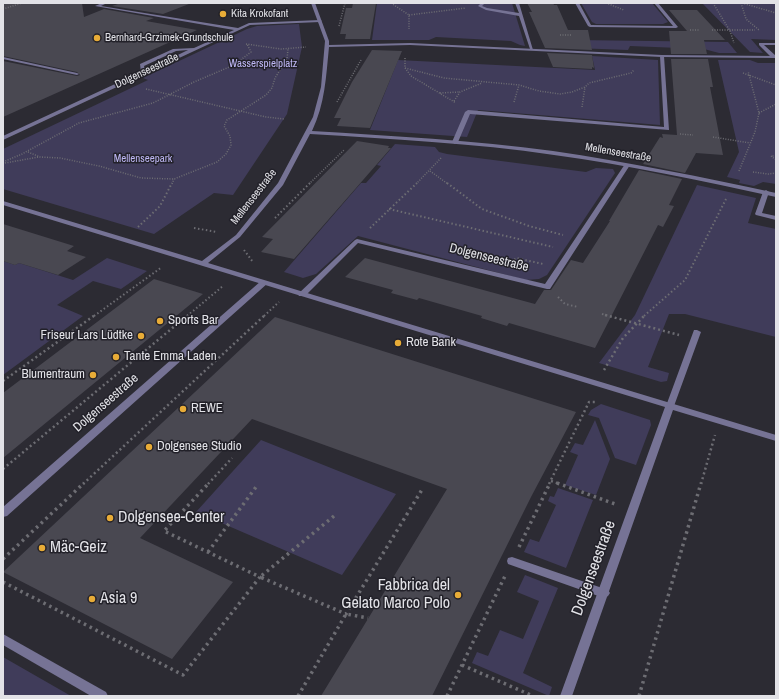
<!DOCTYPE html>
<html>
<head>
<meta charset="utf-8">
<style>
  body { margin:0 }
  #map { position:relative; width:779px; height:699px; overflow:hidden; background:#2c2b33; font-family:"Archivo Narrow",sans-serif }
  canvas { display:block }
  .frame { position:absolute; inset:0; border:4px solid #e2e2e7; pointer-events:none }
</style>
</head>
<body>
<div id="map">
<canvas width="779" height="699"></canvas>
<div class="frame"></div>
</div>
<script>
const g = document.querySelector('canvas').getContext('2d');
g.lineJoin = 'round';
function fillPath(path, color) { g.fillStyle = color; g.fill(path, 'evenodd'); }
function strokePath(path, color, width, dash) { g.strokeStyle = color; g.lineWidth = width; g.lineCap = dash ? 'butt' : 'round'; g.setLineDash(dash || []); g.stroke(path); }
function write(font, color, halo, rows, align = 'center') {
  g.font = font + ' "Archivo Narrow",sans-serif'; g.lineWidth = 3; g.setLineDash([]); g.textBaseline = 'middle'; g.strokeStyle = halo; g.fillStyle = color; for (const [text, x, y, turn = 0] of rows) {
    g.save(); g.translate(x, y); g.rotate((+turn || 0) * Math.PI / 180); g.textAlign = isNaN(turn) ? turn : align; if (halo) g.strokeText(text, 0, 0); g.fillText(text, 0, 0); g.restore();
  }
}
fillPath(new Path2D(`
  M377 3H512L525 46 520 45 511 41 436 37 429 40H372Z
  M581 3H652L668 22 663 24H596L592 22Z
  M702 3H776V40L751 39 763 53 750 52Z
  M299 24 302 47 287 114 233 195 214 193 154 234 3 189V149L148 80 143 78 247 29 257 26Z
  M574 40 728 42 737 53H719L704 49 630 46 628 50 574 48Z
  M592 56 658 60 660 125 478 110 467 137 370 130 398 60 595 70Z
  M718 60H750L758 63H776V184L763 182 754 186 739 183 740 180 727 177 739 152Z
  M395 144 435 147 439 152 447 154 586 172 596 168 613 169 615 173 547 275 539 279 526 280 358 236 316 274 303 278 284 272 361 183H366L381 166 377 165Z
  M697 185 756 198 748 223 776 229V337L685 314H669L648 367 669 373 667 381 661 382 599 363 635 315Z
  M107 258 147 271 121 289 93 281 57 305 83 316 3 375V261L15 265 19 263 73 280Z
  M601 404 650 420 651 425 636 465 615 458 599 418 588 415 591 410Z
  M595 420 610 459 596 495 565 485 578 455 570 452 575 443 583 445Z
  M261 440 396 494 342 575 196 512Z
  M558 488 593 500 566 568 524 552 530 539 539 542 556 505 548 501 550 496 554 497Z
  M525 575 558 588 523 673 552 687 549 696 472 663 477 652 488 656 500 630 523 639 539 601 517 592Z
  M3 657 71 696H3Z`), '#403c5a');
fillPath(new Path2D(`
  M3 3H82L84 17 104 9 154 18 146 21 197 30 3 117V61L77 76 80 75 77 72 3 56Z
  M121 3H188L189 4 163 14 112 6Z
  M353 3H376L370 39H345L346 34H340L346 8H352Z
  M527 3H553L554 5H557L568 30H588L592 50 545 48 529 12H532Z
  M669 10H697L725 40H704L707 54H671L669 31H687Z
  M372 50 402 51 370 128 337 126 341 118H334L352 82Z
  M547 53 592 55 594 68 592 67V69L553 67Z
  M671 59H708L713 87H710L723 155 696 153 685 173 643 164 660 137 663 138 662 134 677 135Z
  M357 141 389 146 388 148H391L294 259 261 252 273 239 262 237Z
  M639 170 682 179 669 205 674 206 663 227 658 225 595 348 509 323 507 326 481 318 482 316 419 298 417 300 391 293 393 290 345 277 365 258 535 304 544 290H551L571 260 583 263 610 221H609Z
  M3 224 74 246 67 251 86 257 58 275 19 263 15 265 3 261Z
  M154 279 203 294 3 458V393Z
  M275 317 576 412 531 497 432 696H321L447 489 252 419 140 538 233 582 172 659 3 572Z`), '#494851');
strokePath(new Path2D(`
  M391 3 409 15V29
  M606 3 624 10
  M713 3 730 31 734 43
  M741 3 746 19 759 30
  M742 3 776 13
  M3 9 22 3
  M409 15 466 8
  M339 26 345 3
  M690 30H699
  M712 30H755
  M560 35H572
  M246 44 281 49 306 47
  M405 58V68L411 76 456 103
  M405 68 444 78 519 85 539 91 560 94 572 92 585 87 589 83 631 73 634 70
  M743 73 776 85
  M146 89 266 117 284 119
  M440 93 459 92
  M454 101 460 92 482 83
  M337 102 361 60
  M514 102 519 85
  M582 107 585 87
  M759 113 776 104
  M680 134 693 135
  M713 137 750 143
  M28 152 40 157 60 158 99 166 141 178 174 179 217 162 226 154 231 145 230 136 224 126 227 120 266 95 272 88 275 78 287 59 288 49
  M776 156H771L776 160
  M3 162 22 154 79 123 153 103 194 82 234 65 251 52 247 44
  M5 163 39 157
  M430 171 448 184
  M739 171 755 132 759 113 748 71
  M753 172 768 174 776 173
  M172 184 174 179
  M309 184 344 150
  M416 184 442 157`), '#6d6d73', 1.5, [1, 1.5]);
strokePath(new Path2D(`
  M447 183 482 209 529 226 563 235
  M389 209 553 247
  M275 218 310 183
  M138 227 160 206 172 183
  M194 228 217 232
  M370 228 417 183
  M244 250 253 262
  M512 263 516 258 543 264
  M558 297 565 304 578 307
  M602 314 609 316
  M94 316 162 267
  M187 316 223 286
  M264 316 279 302
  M644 316 685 280 726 199`), '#6d6d73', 2, [1.5, 2.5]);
strokePath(new Path2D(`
  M605 315 679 335
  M604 370 623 338 645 315
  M3 381 95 315
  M3 469 188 315
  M551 481 560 484
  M83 484 265 315
  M208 484 232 458
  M549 484 589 402H597
  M701 484 715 435`), '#6d6d73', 2.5, [2, 3]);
strokePath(new Path2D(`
  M557 483 615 504
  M334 516 260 577 346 614 423 488
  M519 547 550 483
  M208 552 256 487
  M3 559 84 483
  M3 582 183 675 260 577 164 531 209 483
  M462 665 533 696
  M298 696 346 614 368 618
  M447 696 505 576
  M639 696 701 483`), '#6d6d73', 3.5, [2.5, 4]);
fillPath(new Path2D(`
  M102 3H107L101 6 238 28 249 23 320 20 322 21 320 22 250 25 3 140V136L141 72 140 64 173 49 194 48 234 30 95 6ZM188 50 145 71 144 66 176 51Z
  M481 3H485L482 6 487 8 519 13 515 3H519L533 50 530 49 519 16 486 10 478 6Z
  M575 3H579L591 25 673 26 654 3H658L678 27 676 28 590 27 588 26Z
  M759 43H776V45H764L776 56V58H772L759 45Z
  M662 55 664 56 669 130 470 114 458 142 455 144 452 142 465 112 468 110 664 127 660 56Z
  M3 57 77 73 79 74 77 75 3 59Z
  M625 164 630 165 550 289H547L358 243 305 296H299L298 294 355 240 357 239 545 284Z
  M766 190 769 192 762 213 776 216V220L756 215 755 214 763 192Z
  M261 281H267L268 283 7 516 3 517V507Z
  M694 330H697L701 332 674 406 673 408H667L666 406Z
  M512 557 608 590 610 593 608 596 604 598 508 564 507 561 508 558Z`), '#767395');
fillPath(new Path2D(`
  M3 634 106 692 108 696H91L3 645Z`), '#767395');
fillPath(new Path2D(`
  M311 3H315L329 41V45L410 43 662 55 776 56V58L662 57 410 45 329 47C326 77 325 104 312 131 392 136 473 140 553 151 628 162 702 177 776 193V197C702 181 628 165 554 155 473 143 391 139 310 134L283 185 240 237 208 263 776 435V441L673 410 572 696H560L665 407 3 205V201L202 261 236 235 278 183 313 117 321 87 325 41Z`), '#767395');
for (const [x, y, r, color] of [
  [223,14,4,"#e8ac37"],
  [97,38,4,"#e8ac37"],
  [160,321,4,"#e8ac37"],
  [141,336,4,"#e8ac37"],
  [398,343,4,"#e8ac37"],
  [116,357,4,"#e8ac37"],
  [93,375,4,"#e8ac37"],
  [183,409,4,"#e8ac37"],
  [149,447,4,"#e8ac37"],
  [110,518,4,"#e8ac37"],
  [42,548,4,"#e8ac37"],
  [458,595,4,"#e8ac37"],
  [92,599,4,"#e8ac37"]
]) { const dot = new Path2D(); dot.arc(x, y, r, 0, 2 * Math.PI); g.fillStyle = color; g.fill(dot); strokePath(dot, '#222129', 1.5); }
write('11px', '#e2e2e7', '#222129', [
  ["Kita Krokofant",231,14],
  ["Bernhard-Grzimek-Grundschule",105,38]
], 'left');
write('11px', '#beb7f4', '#222129', [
  ["Wasserspielplatz",263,64],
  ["Mellenseepark",143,159]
]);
write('11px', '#e2e2e7', '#222129', [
  ["Dolgenseestraße",147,71,-25],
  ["Mellenseestraße",618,153,10],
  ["Mellenseestraße",254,197,-52]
]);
write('13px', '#e2e2e7', '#222129', [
  ["Dolgenseestraße",489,258,14],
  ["Dolgenseestraße",106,403,-41]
]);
write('13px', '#e2e2e7', '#222129', [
  ["Sports Bar",168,321],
  ["Friseur Lars Lüdtke",133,336,"right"],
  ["Rote Bank",406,343],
  ["Tante Emma Laden",124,357],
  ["Blumentraum",85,375,"right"],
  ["REWE",191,409],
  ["Dolgensee Studio",157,447]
], 'left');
write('16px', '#e2e2e7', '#222129', [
  ["Dolgensee-Center",118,518],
  ["Mäc-Geiz",50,548],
  ["Fabbrica del",450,586,"right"],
  ["Gelato Marco Polo",450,604,"right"],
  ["Asia 9",100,599]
], 'left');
write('16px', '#e2e2e7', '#222129', [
  ["Dolgenseestraße",594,568,-70]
]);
</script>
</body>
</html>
